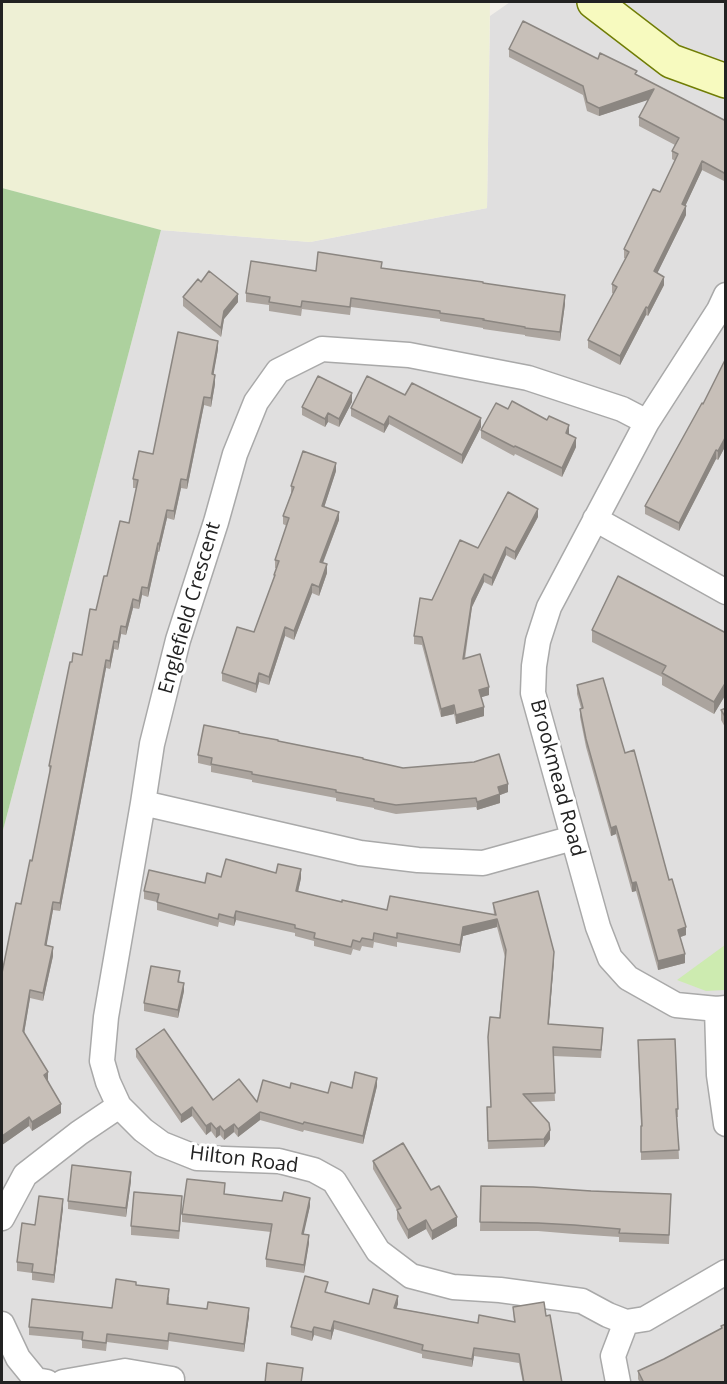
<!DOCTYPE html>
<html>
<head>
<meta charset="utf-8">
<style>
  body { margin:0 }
  #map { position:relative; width:727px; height:1384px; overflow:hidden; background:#f2efe9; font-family:"Open Sans",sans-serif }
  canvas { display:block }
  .frame { position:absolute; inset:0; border:3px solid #222; pointer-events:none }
</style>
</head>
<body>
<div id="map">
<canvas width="727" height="1384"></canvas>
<div class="frame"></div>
</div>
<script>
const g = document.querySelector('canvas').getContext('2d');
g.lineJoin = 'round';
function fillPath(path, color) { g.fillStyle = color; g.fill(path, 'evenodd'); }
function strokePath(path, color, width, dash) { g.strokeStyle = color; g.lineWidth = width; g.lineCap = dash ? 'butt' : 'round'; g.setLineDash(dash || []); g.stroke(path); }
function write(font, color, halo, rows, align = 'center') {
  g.font = font + ' "Open Sans",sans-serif'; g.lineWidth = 6; g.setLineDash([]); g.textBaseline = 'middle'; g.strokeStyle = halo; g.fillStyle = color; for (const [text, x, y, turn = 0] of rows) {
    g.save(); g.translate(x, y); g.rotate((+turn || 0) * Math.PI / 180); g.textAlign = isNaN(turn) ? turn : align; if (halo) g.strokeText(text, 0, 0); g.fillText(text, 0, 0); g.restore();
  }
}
fillPath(new Path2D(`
  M510 2H725V1382H2V834L161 230 310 242 487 208 490 16Z`), '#e0dfdf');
fillPath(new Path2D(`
  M2 2H490L487 208 310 242 161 230 2 188Z`), '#eef0d5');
fillPath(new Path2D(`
  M725 945V990L706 991 677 980Z`), '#cdebb0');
fillPath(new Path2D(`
  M2 188 161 230 2 834Z`), '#add19e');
const street = new Path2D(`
  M726 295 719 310 647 422 549 607 538 641 534 666 533 693 598 927 610 958 628 978 676 1005 717 1009 726 1008
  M647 422 622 409 528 378 409 355 322 349 278 371 256 402 235 454 216 522 178 640 152 744 143 803 106 1017 102 1061 108 1082 119 1106 143 1130 162 1144 197 1158 279 1161 314 1170 334 1181 378 1251 411 1276 453 1287 500 1290 582 1301 608 1315 626 1322 645 1319 726 1272
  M595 519 726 592
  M143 803 360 853 418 860 483 863 573 838
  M717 1009 719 1075 726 1124
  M2 1218 25 1175 79 1133 119 1106
  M2 1324 18 1358 36 1380 47 1382
  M63 1382 125 1371 172 1379V1382
  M618 1382 613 1356 626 1322`);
const secondary = new Path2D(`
  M594 2 671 61 726 81`);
strokePath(street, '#a9a9a9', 27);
strokePath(secondary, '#707d05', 36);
strokePath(street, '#fff', 24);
strokePath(secondary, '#f7fabf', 33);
fillPath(new Path2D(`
  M509 49 598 59 637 75 726 121V182L702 170 685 206 686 215 657 273 664 285 648 316 646 315 620 365 588 348V340L614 294 612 293V284L626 259 624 258V249L660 192 675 161 672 159V151L675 145 639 126V117L649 99 599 116 587 111 583 95 509 57Z
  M382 268 483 283 565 304 560 341 525 336V335L483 329V328L440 321V319L351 307 350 315 302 309 301 316 269 311V305L246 302V293L316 271Z
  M201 282 238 302 224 319 221 337 183 306V297Z
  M218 349 213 375 215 384 211 407 204 405 187 489 181 488 174 520 167 518 159 552H158L148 597 142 595 139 609 133 608 126 635 121 634 118 650 114 649 110 669 106 668 60 911 53 910 46 946 53 956 43 1001 30 998 24 1033 48 1080 61 1113 32 1131 29 1126 2 1145 21 904 32 861 50 774 49 766 72 662 82 655 107 576 129 523 137 488H133V479L153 454Z
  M726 358V445L718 460 716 459 679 531 645 514V506L703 404Z
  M405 395 481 427 462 464 389 424 384 433 351 416V408Z
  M352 402 339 427 328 422 325 427 302 415V407Z
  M508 409 569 434V435L576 447 562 477 515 454 514 456 481 438V430Z
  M336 471 324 507 339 520 323 563 327 573 319 596 312 593 294 640 285 636 269 685 259 682 256 693 222 681V673L254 632 274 579V575L276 568H275V560L287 526 283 524V516L291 494V486Z
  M538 517 515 560 506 555 492 586 484 582 472 607 465 659 489 695 481 697 484 716 456 724 454 714 441 717 422 645 414 644V636L432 600 478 548Z
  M592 630 726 633V694L714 714 662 685V677L592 642Z
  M577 685 625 753 669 880 686 935 680 937 685 963 658 970 636 891 632 892 616 834 611 836 586 747 580 717V709L581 708 577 694Z
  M726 708V729L721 720V710Z
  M239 733 363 759 508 792 500 795V803L477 810 476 807 396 814 374 809V808L336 801V798L252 782V780L211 772V766L198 763V755Z
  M276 873 301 878 298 892 342 902 387 910 494 915 493 903 554 960 549 1024 603 1036 601 1058 553 1056 555 1101 530 1102 550 1139 544 1147 488 1149 487 1107H491L505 957 497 927 463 936 460 953 397 942V947L374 942 373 948 362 946 360 951 353 949 351 955 314 946V941L295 936V933L236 920 234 926 219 922 218 927 157 910V902L144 899V891L205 883 221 877Z
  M180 980 179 982 184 991 178 1018 144 1011V1003Z
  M136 1049 213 1100 257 1102 290 1088 328 1093 352 1088 377 1086 363 1144 304 1130 303 1132 260 1120 238 1137 234 1132 224 1140 220 1135 216 1138 211 1131 206 1135 192 1116 181 1123 136 1057Z
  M638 1049 678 1109V1117H677L679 1159 641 1160V1126Z
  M373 1161 431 1190 457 1226 432 1240 426 1229 408 1239 397 1219V1210L373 1169Z
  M131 1181 126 1217 68 1209V1201Z
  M481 1186 671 1194 669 1244 619 1242V1237L574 1234 538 1231H480Z
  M224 1194 310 1206 303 1234 309 1243 304 1273 266 1267V1259L271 1232 182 1222V1214Z
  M182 1204 179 1239 131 1235V1226Z
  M63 1208 54 1283 32 1280V1273L17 1271V1262L35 1225Z
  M136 1285 169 1297V1304L249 1316 244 1352 169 1341 168 1350 107 1342 106 1351 82 1348V1340L29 1335V1327L112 1308Z
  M328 1291 327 1293 369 1304H398L396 1308 478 1323 514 1322 513 1307 546 1316 562 1383H523L519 1363 474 1356 472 1367 422 1358V1354L334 1329 331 1340 314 1335 312 1341 291 1335V1327Z
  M726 1324V1383H640L638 1379V1371L664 1359 721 1329V1326Z`), '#aba49e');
fillPath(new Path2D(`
  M654 89V98L599 116V108Z
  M702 161V170L682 213V204Z
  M686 206V215L654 280V271Z
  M664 277V285L648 316V308Z
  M238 294V302L224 319 221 337V328L224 311Z
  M565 295V304L560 341V332Z
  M646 307V315L620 365V356Z
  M218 341V349L212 383V374Z
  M215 375V384L211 407V398Z
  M352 393V402L339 427V419Z
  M204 397V405L187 489V480Z
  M328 413V422L325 427V419Z
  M389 416V424L384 433V425Z
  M481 418V427L462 464V455Z
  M569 425V434L566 442V433Z
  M726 436V445L718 460V451Z
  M576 438V447L562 477V468Z
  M716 450V459L679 531V523Z
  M336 463V471L322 514V506Z
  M181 479V488L174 520V511Z
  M538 509V517L515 560V552Z
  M167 510V518L159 552V544Z
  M339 512V520L320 570V562Z
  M158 543V552L148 597V588Z
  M506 547V555L492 586V578Z
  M327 564V573L319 596V587Z
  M484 574V582L472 607 463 667V659L472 599Z
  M312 584V593L294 640V631Z
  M142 587V595L139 609V601Z
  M133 599V608L126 635V627Z
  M121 626V634L118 650V642Z
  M285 627V636L269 685V677Z
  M114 641V649L110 669V661Z
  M106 660V668L60 911V903Z
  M259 673V682L256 693V684Z
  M726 682V694L714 714V702Z
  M489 687V695L479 698V690Z
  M454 705V714L441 717V709Z
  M484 707V716L456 724V715Z
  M508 784V792L500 795V803L477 810V802L498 787Z
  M616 826V834L611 836V828Z
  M301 869V878L296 900V891Z
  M636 882V891L632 892V883Z
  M53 902V910L45 954V945Z
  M236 911V920L234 926V918Z
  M497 919V927L463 936 460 953V945L463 927Z
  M686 927V935L678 938V930Z
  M53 947V956L43 1001V993Z
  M554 952V960L548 1032V1024Z
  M685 954V963L658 970V961Z
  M184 983V991L178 1018V1010Z
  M30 990V998L23 1040V1031Z
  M48 1072V1080L44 1083V1075Z
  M377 1078V1086L363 1144V1136Z
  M61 1104V1113L32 1131V1122Z
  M192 1107V1116L181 1123V1115Z
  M260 1112V1120L238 1137V1129Z
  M29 1117V1126L2 1145V1136Z
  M211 1123V1131L206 1135V1126Z
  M234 1124V1132L224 1140V1131Z
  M220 1126V1135L216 1138V1129Z
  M550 1130V1139L544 1147V1139Z
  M131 1172V1181L126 1217V1208Z
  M310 1198V1206L302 1242V1234Z
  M63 1199V1208L54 1283V1275Z
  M457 1217V1226L432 1240V1231Z
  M426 1220V1229L408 1239V1230Z
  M309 1235V1243L304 1273V1265Z
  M398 1296V1304L394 1316V1308Z
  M249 1308V1316L244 1352V1344Z
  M334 1321V1329L331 1340V1331Z
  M314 1327V1335L312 1341V1332Z
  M474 1348V1356L472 1367V1359Z`), '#8b8681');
const building = new Path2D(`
  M523 21 598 59 600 53 637 71 635 74 726 121V174L702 161 682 204 686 206 654 271 664 277 648 308 646 307 620 356 588 340 617 287 612 284 629 252 624 249 653 189 660 192 678 154 672 151 679 138 639 117 654 89 599 108 587 102 583 86 509 49Z
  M318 252 382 262 381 268 483 282V283L565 295 560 332 525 328V327L483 320 484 319 440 313V311L351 298 350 307 302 301 301 307 269 302 270 297 246 293 251 261 316 271Z
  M209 271 238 294 224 311 221 328 183 297 198 279 201 282Z
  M178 332 218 341 212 374 215 375 211 398 204 397 187 480 181 479 174 511 167 510 159 544 158 543 148 588 142 587 139 601 133 599 126 627 121 626 118 642 114 641 110 661 106 660 60 903 53 902 45 945 53 947 43 993 30 990 23 1031 48 1072 44 1075 61 1104 32 1122 29 1117 2 1136V973L16 903 21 904 30 860 32 861 51 766H49L70 662H72L73 653 82 655 90 609 96 610 104 576H107L120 521 129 523 138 480 133 479 139 451 153 454Z
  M726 358V436L718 451 716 450 679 523 645 506 702 403 703 404Z
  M318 376 352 393 339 419 328 413 325 419 302 407Z
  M367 376 405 395 412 383 481 418 462 455 389 416 384 425 351 408Z
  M512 401 547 420 549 416 569 425 566 433 576 438 562 468 515 446 514 447 481 430 496 403 508 409Z
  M303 451 336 463 322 506 339 512 320 562 327 564 319 587 312 584 294 631 285 627 269 677 259 673 256 684 222 673 237 627 254 632 275 575H274L279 561 275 560 289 518 283 516 294 487 291 486Z
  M508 492 538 509 515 552 506 547 492 578 484 574 472 599 463 659 480 654 489 687 479 690 484 707 456 715 454 705 441 709 422 637 414 636 420 598 432 600 460 540 478 548Z
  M618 576 726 633V682L714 702 662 673 666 666 592 630Z
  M603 678 625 753 634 750 669 880 672 879 686 927 678 930 685 954 658 961 636 882 632 883 616 826 611 828 586 739 580 709 583 708 577 685Z
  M726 708V718L721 710Z
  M204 725 239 732V733L278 740V741L363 758V759L403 768 474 762 499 754 508 784 498 787 500 794 477 802 476 798 396 805 374 801V799L336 792V790L252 774V772L211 764 212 758 198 755Z
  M226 859 276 873 278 864 301 869 296 891 342 902V900L387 910 390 896 496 915 493 903 538 891 554 952 548 1024 603 1028 601 1050 553 1047 555 1093 523 1094 549 1123 550 1130 544 1139 488 1141 487 1107H491L488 1037 490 1017 500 1018 506 950 497 919 463 927 460 945 397 933V938L374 933 373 940 362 938 360 942 353 940 351 947 314 938 315 933 295 928V925L236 911 234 918 219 914 218 919 157 902 159 894 144 891 149 870 205 883 207 873 221 877Z
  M151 966 180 971 178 982 184 983 178 1010 144 1003Z
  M164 1029 213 1100 239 1079 257 1102 263 1080 290 1088 291 1083 328 1093 331 1082 352 1088 355 1072 377 1078 363 1136 304 1122 303 1124 260 1112 238 1129 234 1124 224 1131 220 1126 216 1129 211 1123 206 1126 192 1107 181 1115 136 1049Z
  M675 1039 678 1109H676L679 1150 641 1152V1126H642L638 1040Z
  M403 1143 431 1190 439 1186 457 1217 432 1231 426 1220 408 1230 397 1210 401 1208 373 1161Z
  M72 1165 131 1172 126 1208 68 1201Z
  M187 1179 225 1183 224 1194 282 1201 284 1192 310 1198 302 1234 309 1235 304 1265 266 1259 272 1224 182 1214Z
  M481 1186 533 1187 591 1191 671 1194 669 1235 619 1233 620 1229 574 1225 538 1223 480 1222Z
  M134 1192 182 1196 179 1231 131 1226Z
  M39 1196 63 1199 54 1275 32 1272 33 1264 17 1262 22 1223 35 1225Z
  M305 1276 328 1282 325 1292 369 1304 373 1289 398 1296 394 1308 478 1323 479 1315 515 1322 513 1307 544 1302 546 1316 550 1315 562 1383H524L519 1354 474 1348 472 1359 422 1350 423 1345 334 1321 331 1331 314 1327 312 1332 291 1327Z
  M116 1279 136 1282V1285L169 1289 167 1304 207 1309 208 1302 249 1308 244 1344 169 1333 168 1341 107 1334 106 1343 82 1340 83 1332 29 1327 32 1299 112 1308Z
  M726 1324V1383H644L638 1371 664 1359 722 1328 721 1326Z
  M267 1363 303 1368 301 1383H265Z`);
fillPath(building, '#c7bfb8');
strokePath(building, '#8b8681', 1.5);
write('20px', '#222', '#fff', [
  ["Englefield Crescent",190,608,-74],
  ["Brookmead Road",557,778,75],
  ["Hilton Road",244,1160,7]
]);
</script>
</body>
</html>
